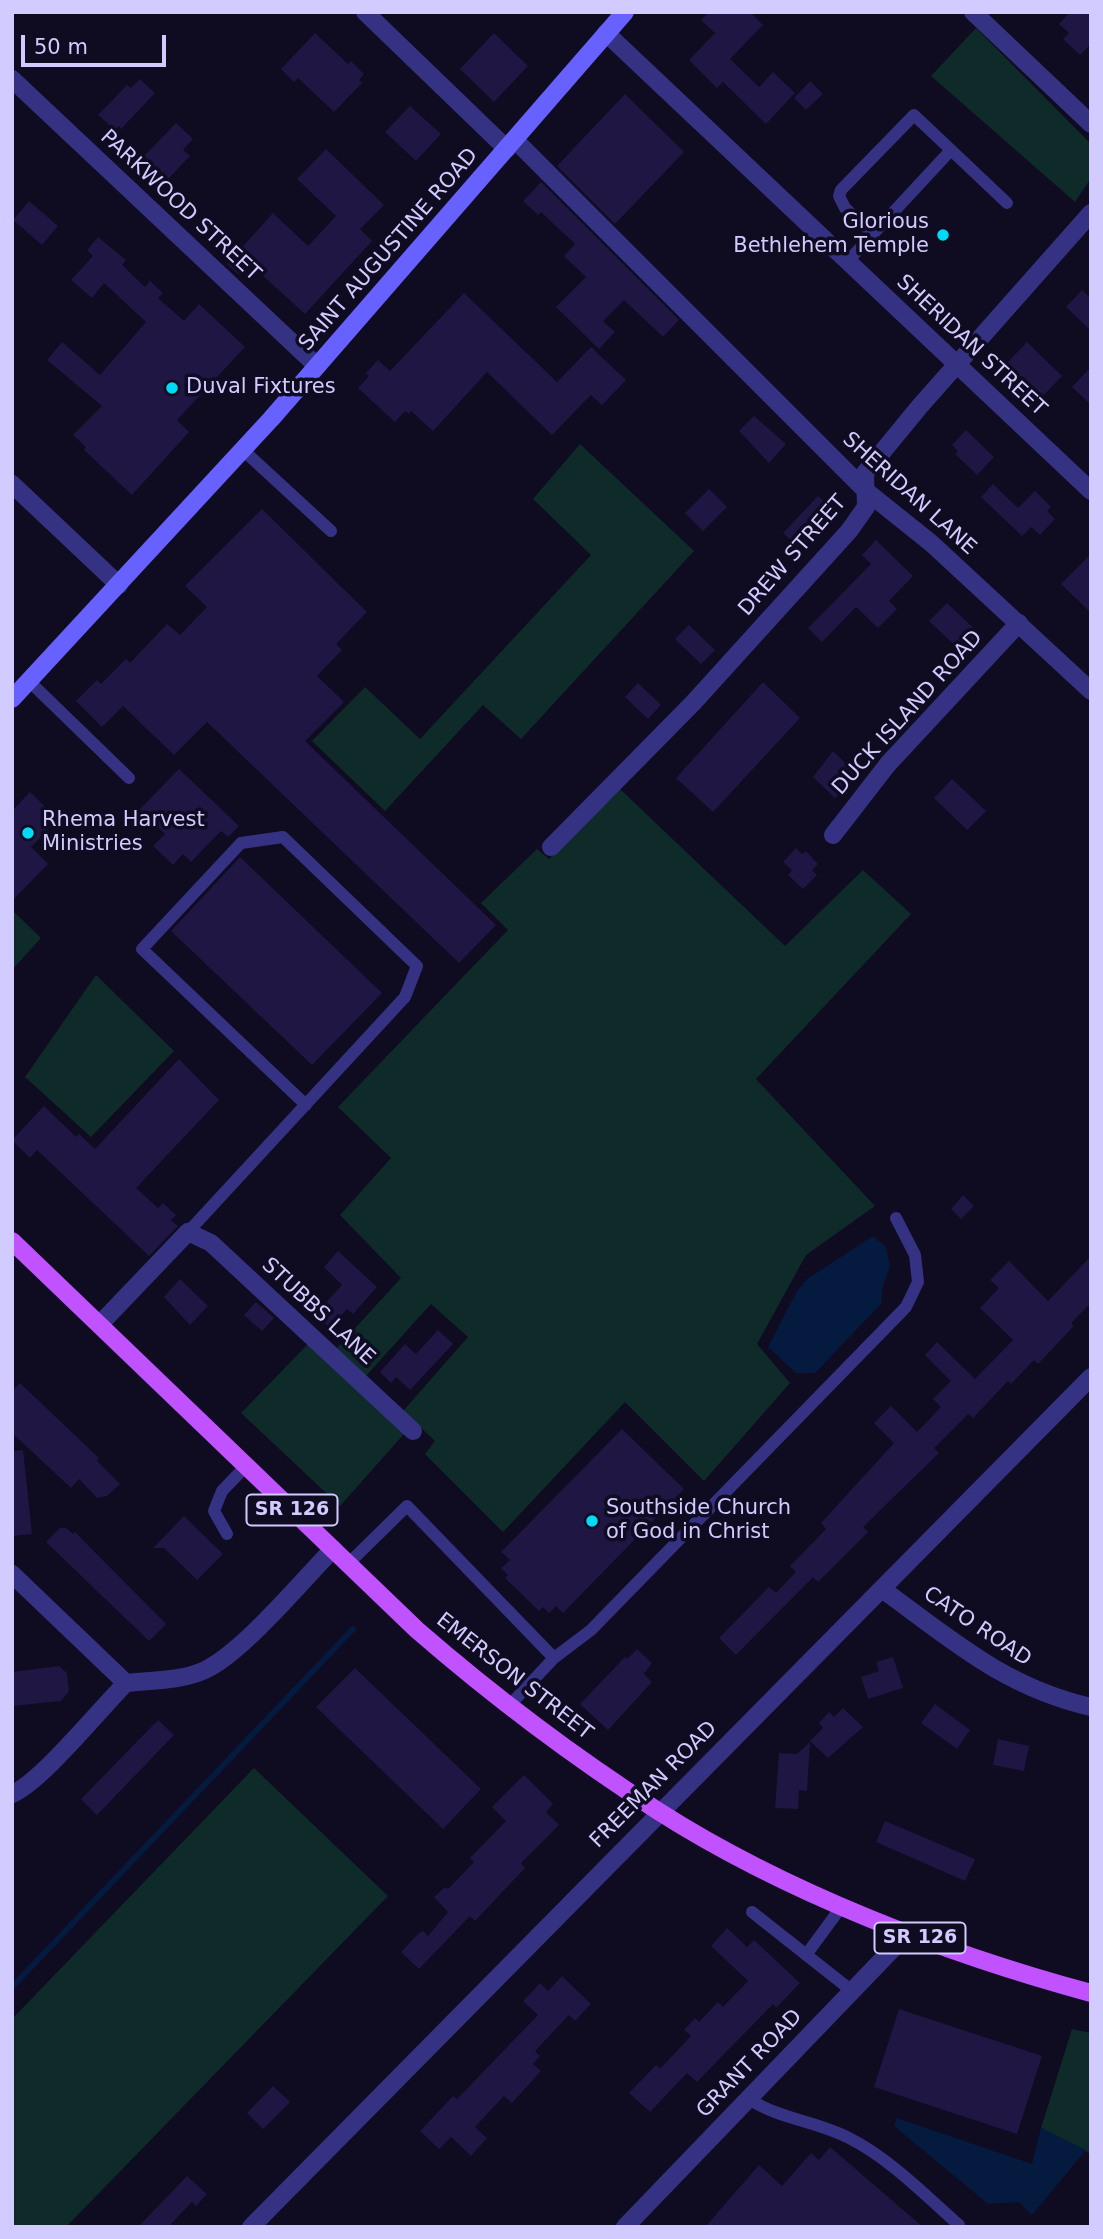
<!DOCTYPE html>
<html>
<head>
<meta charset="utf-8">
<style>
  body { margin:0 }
  #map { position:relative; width:1103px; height:2239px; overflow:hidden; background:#0f0b21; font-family:"DejaVu Sans",sans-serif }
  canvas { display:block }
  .frame { position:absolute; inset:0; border:14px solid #d1cbff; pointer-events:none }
  .scale { position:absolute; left:21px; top:35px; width:145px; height:32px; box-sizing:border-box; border:4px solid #d1cbff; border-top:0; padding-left:9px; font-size:21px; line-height:24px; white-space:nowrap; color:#d1cbff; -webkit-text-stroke:5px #0f0b21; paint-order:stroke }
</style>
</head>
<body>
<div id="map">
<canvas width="1103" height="2239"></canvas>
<div class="frame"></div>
<div class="scale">50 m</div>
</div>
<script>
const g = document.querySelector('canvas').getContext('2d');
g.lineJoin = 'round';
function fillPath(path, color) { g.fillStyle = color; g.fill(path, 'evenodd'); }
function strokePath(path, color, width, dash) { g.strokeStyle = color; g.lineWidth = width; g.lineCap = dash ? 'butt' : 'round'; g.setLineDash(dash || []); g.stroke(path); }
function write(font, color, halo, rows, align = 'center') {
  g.font = font + ' "DejaVu Sans",sans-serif'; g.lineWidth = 7; g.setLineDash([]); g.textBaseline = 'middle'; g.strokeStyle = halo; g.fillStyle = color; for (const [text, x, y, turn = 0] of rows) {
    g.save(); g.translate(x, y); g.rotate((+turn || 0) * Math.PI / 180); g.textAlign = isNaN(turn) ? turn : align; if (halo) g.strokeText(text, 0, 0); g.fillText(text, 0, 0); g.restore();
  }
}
fillPath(new Path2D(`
  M976 28 1091 144V178L1075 202 931 76Z
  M580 444 694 551 521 739 483 705 385 811 312 741 365 687 420 739 591 555 533 499Z
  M620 789 785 946 863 870 911 914 756 1079 875 1206 806 1255 757 1344 790 1383 704 1481 625 1402 503 1532 425 1454 435 1441 403 1411 468 1337 431 1304 365 1377 336 1349 401 1278 340 1215 391 1158 338 1107 508 930 481 903 537 849 549 859Z
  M12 910 41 938 12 970Z
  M96 975 174 1051 91 1137 25 1077Z
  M308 1344 404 1434 340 1506 241 1413Z
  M254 1768 388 1896 66 2227H12V2019Z
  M1072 2029 1091 2033V2154L1041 2128Z`), '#0e2b2a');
fillPath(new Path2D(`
  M873 1236 886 1247 890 1267 883 1285 881 1304 815 1373H796L768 1347 797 1291 807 1279Z
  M897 2118 1032 2164 1041 2128 1086 2150 1032 2215 1019 2202 988 2204 894 2126Z`), '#051a3f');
strokePath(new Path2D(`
  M12 1987 353 1629`), '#051a3f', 6);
fillPath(new Path2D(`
  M709 12H750L763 25 730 59 759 87 773 72 795 93 766 124 723 82 717 88 689 60 715 33 701 20Z
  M1070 12H1091V44L1080 55 1063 39 1069 33 1059 24Z
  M315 33 348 64 351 61 364 74 359 80 362 83 334 112 298 78 294 82 281 69Z
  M494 33 528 66 494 102 460 69Z
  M140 79 155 93 121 129 119 126 115 130 98 115 127 85 131 88Z
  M810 81 823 94 806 110 794 98Z
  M625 94 684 152 615 224 557 166Z
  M410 106 441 134 416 161 385 132Z
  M176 123 193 139 183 150 190 156 168 179 144 156Z
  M326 149 384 205 360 229 372 241 305 314 250 264 239 275 227 264 273 213 308 246 336 216 297 179Z
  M541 182 679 320 663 337 624 300 603 321 615 332 599 349 556 307 586 277 564 256 575 244 541 212 538 215 523 201Z
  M29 201 58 226 42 245 13 220Z
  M98 237 126 260 122 265 145 287 150 281 163 293 158 298 184 321 199 304 245 347 177 420 189 432 132 495 84 450 86 447 73 435 102 406 47 360 62 342 100 375 146 322 104 283 92 298 71 280 93 256 87 250Z
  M1082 290 1091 298V331L1066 307Z
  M464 293 557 382 591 347 626 380 602 405 591 395 552 435 487 372 433 431 411 411 409 414 405 411 395 422 358 388 369 376 366 373 378 360 390 371Z
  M1027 342 1062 376 1042 397 1007 363Z
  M1091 367V405L1072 387Z
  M754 416 786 444 769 463 739 431Z
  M966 430 994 457 977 475 955 454 958 451 952 445Z
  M993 484 1018 508 1035 491 1051 507 1047 511 1055 519 1040 535 1031 527 1022 536 981 497Z
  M709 489 727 507 703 531 685 513Z
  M818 496 836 513 801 550 783 533Z
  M262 509 367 612 336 644 342 650 317 676 344 702 305 741 496 925 459 963 207 722 174 755 123 706 102 727 76 701 97 680 101 684 126 659 130 663 167 624 180 635 207 607 185 586Z
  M876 540 913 576 889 601 897 609 878 628 856 607 822 642 808 628 871 564 862 555Z
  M1091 554V613L1061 584Z
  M947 603 984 638 966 656 929 621Z
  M689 625 715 650 701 664 675 639Z
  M763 682 800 718 713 812 676 778Z
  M638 683 661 705 648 719 625 697Z
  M833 751 858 775 835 798 813 777Z
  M179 769 239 826 228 837 221 831 191 862 183 854 173 865 153 846 165 834 140 809Z
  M952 779 986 811 967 830 934 798Z
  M30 792 58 819 31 847 48 864 12 901V811Z
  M796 848 802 854 806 851 818 864 812 870 817 875 803 889 788 875 792 870 783 862Z
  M240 857 382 993 312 1065 171 931Z
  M179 1059 219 1100 136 1188 158 1208 163 1203 176 1215 171 1220 178 1226 149 1256 37 1150 30 1158 12 1140 44 1106 76 1137 79 1134 95 1149Z
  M963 1195 974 1206 961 1219 951 1209Z
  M338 1251 377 1287 353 1314 347 1309 330 1328 317 1316 322 1312 319 1310 342 1285 324 1267Z
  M1091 1256V1303L1071 1323 1074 1326 1038 1364 1034 1360 1011 1384 1008 1381 973 1418 968 1414 934 1448 939 1453 863 1527 868 1532 818 1582 813 1577 736 1655 719 1638 769 1587 776 1593 796 1572 790 1566 826 1529 821 1523 894 1443 874 1423 891 1406 917 1432 941 1407 933 1399 951 1381 925 1355 937 1342 975 1379 1013 1340 980 1308 999 1288 990 1280 1009 1261 1048 1301Z
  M180 1279 208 1306 190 1325 164 1297Z
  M256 1302 274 1318 262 1331 244 1315Z
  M438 1330 453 1344 410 1390 396 1377 391 1383 380 1372 405 1344 416 1354Z
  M20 1383 99 1458 97 1461 120 1484 107 1496 97 1498 79 1479 71 1488 12 1433V1391Z
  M622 1429 684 1489 563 1613 556 1606 549 1613 543 1607 539 1611 505 1578 508 1575 501 1568 510 1560 501 1552Z
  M23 1450 32 1534 12 1536V1451Z
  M184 1516 223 1554 197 1580 164 1548H153Z
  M60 1528H66L73 1534 75 1532 166 1624 149 1641 46 1542Z
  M637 1649 652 1663 644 1674 652 1682 608 1730 580 1704 625 1657 627 1659Z
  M893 1657 903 1688 868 1699 861 1677 879 1671 876 1662Z
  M59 1666 67 1673 69 1691 61 1701 12 1706V1672Z
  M355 1668 481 1789 443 1829 316 1707Z
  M935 1704 970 1730 957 1749 921 1723Z
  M843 1708 863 1727 828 1758 810 1741 823 1728 819 1723 829 1712 834 1717Z
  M158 1720 174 1735 97 1815 81 1799Z
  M998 1739 1029 1746 1024 1771 993 1765Z
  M810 1742 807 1791 799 1790 798 1809 775 1808 779 1753 797 1754Z
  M524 1775 553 1804 546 1812 559 1825 521 1863 525 1868 475 1921 470 1916 419 1969 401 1952 419 1933 423 1931 428 1936 448 1912 434 1897 445 1887 448 1889 474 1862 470 1858 506 1821 492 1807Z
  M885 1821 975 1859 965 1881 876 1842Z
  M727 1928 747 1947 754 1940 800 1983 776 2008 773 2004 697 2082 687 2073 650 2112 629 2093 656 2065 660 2069 691 2036 684 2030 695 2018 699 2022 718 2002 723 2007 748 1981 711 1946Z
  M562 1976 591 2004 575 2021 569 2015 535 2051 540 2056 533 2064 541 2071 512 2103 504 2096 475 2127 487 2138 471 2156 451 2137 439 2149 420 2131 453 2096 457 2099 538 2015 523 2001 540 1983 548 1991Z
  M899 2009 1042 2056 1017 2134 874 2087Z
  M273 2086 290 2102 263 2129 247 2113Z
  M830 2147 923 2227H705L759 2165 782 2186 811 2153 819 2160Z
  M187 2176 207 2194 196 2206 192 2202 168 2227H138Z`), '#1f1643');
strokePath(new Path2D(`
  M951 150 1007 203
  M848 261 951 150 914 115 841 190 839 196 845 208 873 234
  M243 450 331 531
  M29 681 129 778
  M188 1232 405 997 417 966 283 837 241 843 142 949 306 1105
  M227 1534 214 1511 222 1491 247 1465
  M348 1564 407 1506 554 1658
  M509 1706 554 1658 591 1630 906 1307 918 1282 915 1255 896 1218
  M752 1912 852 1991
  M806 1955 842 1906
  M749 2099C779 2119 816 2121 849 2138 889 2158 925 2195 959 2225`), '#363283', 12);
strokePath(new Path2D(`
  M365 12 507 149
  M973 12 1091 124
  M606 33 1091 491
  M12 79 317 366
  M515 140 866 491 931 543 1091 691
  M12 484 119 585
  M833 835 888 764 1019 623
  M551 847 693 703 849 531 866 507 865 473 920 406 1091 213
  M100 1324 188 1232 211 1243 413 1431
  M12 1574 126 1683
  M882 1589C952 1640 1004 1687 1091 1707
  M12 1794C40 1783 101 1708 126 1683 151 1680 182 1681 205 1670 242 1653 302 1581 333 1549
  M251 2227 1091 1377
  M625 2227 908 1933`), '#363283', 18);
strokePath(new Path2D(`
  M12 699 271 419 625 12`), '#6762ff', 18);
strokePath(new Path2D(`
  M12 1241 417 1630C493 1696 574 1757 658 1811 785 1892 946 1954 1091 1993`), '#c052ff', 18);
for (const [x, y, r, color] of [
  [943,235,7,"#00daf6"],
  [172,388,7,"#00daf6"],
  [28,833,7,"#00daf6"],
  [592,1521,7,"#00daf6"]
]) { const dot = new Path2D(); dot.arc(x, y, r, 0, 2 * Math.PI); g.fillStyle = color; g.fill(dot); strokePath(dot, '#0f0b21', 2.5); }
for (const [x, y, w] of [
  [292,1510,91],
  [920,1938,91]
]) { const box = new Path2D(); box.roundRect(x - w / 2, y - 15.5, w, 31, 5); g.fillStyle = '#0f0b21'; g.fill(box); strokePath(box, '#d1cbff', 2); }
write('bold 19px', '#d1cbff', null, [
  ["SR 126",292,1510],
  ["SR 126",920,1938]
]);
write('21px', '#d1cbff', '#0f0b21', [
  ["PARKWOOD STREET",180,206,43],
  ["SAINT AUGUSTINE ROAD",389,250,-49],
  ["SHERIDAN STREET",971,346,43],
  ["SHERIDAN LANE",909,494,42],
  ["DREW STREET",793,556,-49],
  ["DUCK ISLAND ROAD",908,713,-48],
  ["STUBBS LANE",318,1312,43],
  ["CATO ROAD",977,1627,34],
  ["EMERSON STREET",514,1677,38],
  ["FREEMAN ROAD",654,1785,-45],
  ["GRANT ROAD",750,2064,-46]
]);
write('21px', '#d1cbff', '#0f0b21', [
  ["Glorious",929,223,"right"],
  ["Bethlehem Temple",929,247,"right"],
  ["Duval Fixtures",186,388],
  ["Rhema Harvest",42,821],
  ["Ministries",42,845],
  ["Southside Church",606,1509],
  ["of God in Christ",606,1533]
], 'left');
</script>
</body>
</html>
